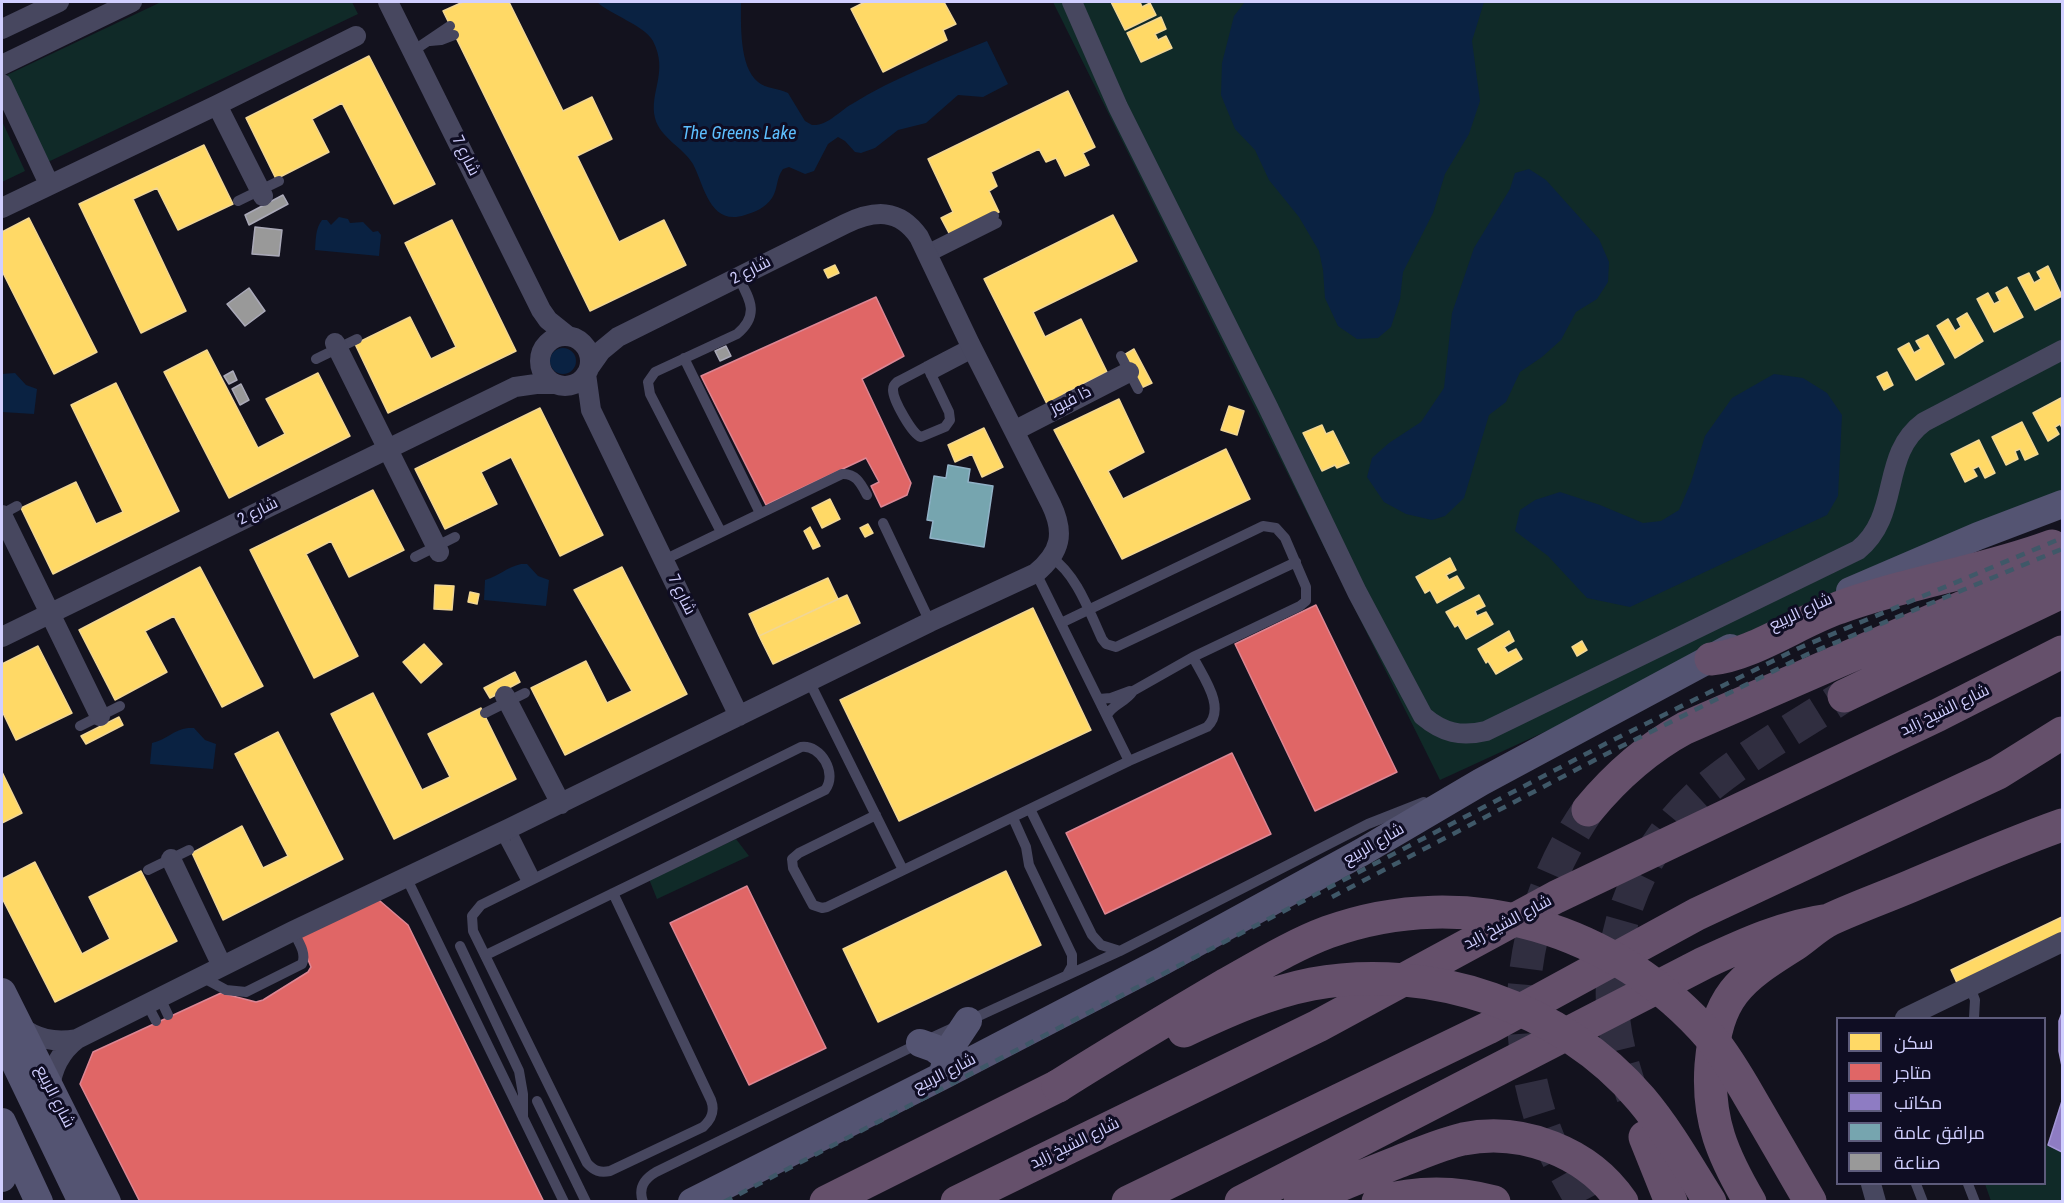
<!DOCTYPE html>
<html>
<head>
<meta charset="utf-8">
<style>
  body { margin:0 }
  #map { position:relative; width:2064px; height:1203px; overflow:hidden; background:#13121e; font-family:"Roboto Condensed",Cairo,sans-serif }
  canvas { display:block }
  .frame { position:absolute; inset:0; border:3px solid #d1cfff; pointer-events:none }
  .legend { position:absolute; left:1836px; top:1017px; width:210px; height:168px; box-sizing:border-box; background:#0f0d23; border:2px solid #5d5b7b; margin:0; padding:8px 10px; list-style:none; font-size:18px; color:#d1cfff }
  .legend li { display:flex; align-items:center; gap:12px; height:30px }
  .legend b { width:30px; border:2px solid #5d5b7b }
</style>
</head>
<body>
<div id="map">
<canvas width="2064" height="1203"></canvas>
<div class="frame"></div>
<ul class="legend">
<li><b style="height:16px;background:#ffd966"></b>سكن</li>
<li><b style="height:16px;background:#e06666"></b>متاجر</li>
<li><b style="height:16px;background:#8e7cc3"></b>مكاتب</li>
<li><b style="height:16px;background:#76a5af"></b>مرافق عامة</li>
<li><b style="height:16px;background:#999"></b>صناعة</li>
</ul>
</div>
<script>
const g = document.querySelector('canvas').getContext('2d');
g.lineJoin = 'round';
function fillPath(path, color) { g.fillStyle = color; g.fill(path, 'evenodd'); }
function strokePath(path, color, width, dash) { g.strokeStyle = color; g.lineWidth = width; g.lineCap = dash ? 'butt' : 'round'; g.setLineDash(dash || []); g.stroke(path); }
function write(font, color, halo, rows, align = 'center') {
  g.font = font + ' "Roboto Condensed",Cairo,sans-serif'; g.lineWidth = 6; g.setLineDash([]); g.textBaseline = 'middle'; g.strokeStyle = halo; g.fillStyle = color; for (const [text, x, y, turn = 0] of rows) {
    g.save(); g.translate(x, y); g.rotate((+turn || 0) * Math.PI / 180); g.textAlign = isNaN(turn) ? turn : align; if (halo) g.strokeText(text, 0, 0); g.fillText(text, 0, 0); g.restore();
  }
}
fillPath(new Path2D(`
  M161 2H352L358 14 48 162 7 75Z
  M1053 2H2062V494L1440 780Z
  M2 121 25 171 2 182Z
  M736 839 749 856 657 899 649 879Z
  M2045 1145 2062 1152V1201H1991L1985 1184H2044Z`), '#102a28');
fillPath(new Path2D(`
  M597 2H741C741 23 739 67 758 82 766 89 779 88 788 93L805 121 812 125C828 126 839 111 852 104 894 78 941 60 987 41L1008 84 983 97 958 95 926 123 898 130 875 148 861 153 855 152 845 141 838 137 828 144 814 171 805 174 789 167 783 169C776 178 778 189 772 198 765 208 755 212 745 215 710 227 704 185 693 164 683 147 660 138 655 118 649 92 669 72 653 41 644 25 611 15 597 2Z
  M1245 2H1484L1472 41 1480 101 1469 134 1445 174 1433 213 1403 272 1400 299 1391 327 1378 338 1357 339 1338 326 1325 298 1323 270 1319 251 1299 217 1269 180 1255 150 1235 129 1221 95 1222 63 1234 16Z
  M1529 169 1546 180 1599 239 1609 262 1608 282 1597 299 1576 312 1561 340 1542 357 1520 372 1506 402 1489 415 1464 498 1445 516 1432 520 1406 514 1384 502 1367 477 1372 458 1389 443 1421 422 1444 388 1452 313 1474 248 1510 189 1515 173Z
  M339 217 348 219 350 223 363 222 373 232 378 231 381 235 379 256 315 250C316 240 315 229 322 220H327L331 225Z
  M550 361a13 13 0 1 1 26 0a13 13 0 1 1-26 0Z
  M15 373 26 385 37 389 34 414 2 412V374Z
  M1774 374 1803 378 1827 393 1842 415 1838 496 1827 515 1630 607 1587 598 1548 556 1515 531 1520 510 1535 500 1560 492 1600 505 1643 523 1661 521 1679 510 1691 482 1705 436 1732 398Z
  M521 564H527L538 576 549 580 546 606 484 600 485 580C499 576 507 567 521 564Z
  M188 728H194L205 740 216 744 213 769 150 764 152 743C166 740 173 730 188 728Z`), '#0a2242');
const homes = new Path2D(`
  M463 2H509L563 111 592 97 612 139 577 156 619 242 664 220 686 265 590 311 443 11Z
  M865 2H944L956 24 943 30 947 40 883 72 851 9Z
  M1111 2H1140L1142 7 1150 3 1156 15 1125 30Z
  M1161 17 1166 29 1155 34 1158 40 1166 36 1172 48 1141 62 1127 33Z
  M369 56 435 184 394 204 342 103 312 119 329 152 276 179 246 118Z
  M1068 91 1095 147 1083 153 1089 165 1065 176 1056 158 1046 162 1039 149 991 172 997 186 989 191 999 212 950 235 941 218 953 212 928 159Z
  M204 145 233 204 178 230 157 188 133 199 186 311 141 333 79 204Z
  M1113 215 1137 261 1033 312 1045 337 1081 319 1107 372 1063 394 1066 400 1049 408 984 279Z
  M29 218 97 352 54 374 2 271V232Z
  M452 220 516 351 388 413 355 344 410 317 431 359 456 347 405 243Z
  M835 265 839 273 828 278 824 270Z
  M2048 266 2062 296 2035 310 2018 278 2029 273 2034 283 2041 279 2037 272Z
  M2007 287 2023 317 1994 332 1977 299 1988 293 1994 304 2000 301 1996 293Z
  M1967 313 1983 341 1955 358 1937 326 1948 319 1955 331 1961 327 1957 319Z
  M1928 335 1944 364 1916 380 1898 349 1909 343 1914 353 1921 349 1916 341Z
  M1134 349 1152 383 1141 388 1124 355Z
  M207 350 258 448 285 434 266 399 318 373 350 436 229 498 164 372Z
  M1887 372 1893 385 1884 390 1877 377Z
  M116 383 179 511 53 574 21 508 76 482 96 524 123 512 71 405Z
  M2061 398 2062 428 2060 424 2055 427 2059 434 2048 441 2033 413Z
  M1119 399 1144 452 1108 471 1123 499 1226 449 1250 499 1122 559 1054 430Z
  M1229 406 1244 411 1237 435 1221 430Z
  M540 408 603 535 560 556 511 457 481 472 497 504 445 529 415 469Z
  M2022 422 2038 454 2025 460 2020 449 2015 451 2018 459 2006 465 1992 437Z
  M1322 425 1326 434 1333 431 1349 463 1337 468 1335 465 1322 471 1303 433Z
  M984 428 1003 467 982 477 972 454 955 462 948 445Z
  M1979 440 1995 473 1985 478 1979 466 1973 469 1977 476 1965 482 1951 454Z
  M373 490 404 550 349 577 331 541 306 554 358 656 314 678 250 550Z
  M830 499 840 519 822 528 812 508Z
  M868 524 873 533 865 537 860 528Z
  M810 527 820 546 813 549 804 531Z
  M1450 558 1456 570 1446 575 1449 580 1457 576 1464 588 1437 603 1430 590 1425 593 1416 577Z
  M200 567 263 686 222 707 174 616 145 631 167 672 115 700 79 630Z
  M622 567 687 694 565 755 531 688 586 661 607 703 632 691 574 590Z
  M828 578 838 599 759 636 749 614Z
  M435 585 454 586 452 610 434 609Z
  M470 592 479 594 477 604 468 602Z
  M847 595 860 623 773 664 759 636Z
  M1479 595 1485 606 1475 611 1477 616 1486 612 1493 624 1466 639 1458 625 1455 627 1446 612Z
  M1033 608 1091 730 899 821 840 700Z
  M1509 631 1514 641 1504 647 1508 653 1516 649 1522 659 1496 674 1488 661 1486 663 1478 649Z
  M1582 641 1587 650 1577 656 1572 647Z
  M424 644 442 664 421 683 403 662Z
  M38 646 72 713 16 740 2 711V664Z
  M515 672 520 682 490 698 484 688Z
  M373 693 422 790 450 777 428 734 481 708 516 779 394 839 331 714Z
  M119 717 123 725 86 744 81 736Z
  M278 732 343 859 223 920 192 853 242 826 263 868 288 856 235 754Z
  M2 772 22 813 2 823Z
  M35 862 82 954 110 939 89 897 141 871 177 941 55 1002 2 898V879Z
  M1006 871 1041 945 878 1022 843 949Z
  M2062 917V933L1957 983 1951 970Z`);
fillPath(homes, '#ffd966');
strokePath(homes, '#f1d694', 1.5);
const shops = new Path2D(`
  M876 297 904 356 862 379 911 483 907 495 881 507 871 486 879 482 866 458 766 505 701 376Z
  M1316 605 1397 772 1315 811 1235 644Z
  M1232 753 1271 834 1105 914 1066 833Z
  M747 886 826 1048 749 1085 670 923Z
  M373 895 408 925 544 1202H140L80 1084 93 1052 221 993 256 1002 263 1000 308 972 311 967 297 933Z`);
fillPath(shops, '#e06666');
strokePath(shops, '#dc8694', 1.5);
const offices = new Path2D(`
  M2062 1013V1066L2059 1051V1021Z
  M2062 1101V1152L2048 1145Z`);
fillPath(offices, '#8e7cc3');
strokePath(offices, '#a295d5', 1.5);
const public = new Path2D(`
  M948 465 970 469 968 482 993 486 984 547 930 538 933 521 927 520 934 476 946 478Z`);
fillPath(public, '#76a5af');
strokePath(public, '#91b2c7', 1.5);
const industry = new Path2D(`
  M283 195 288 204 249 225 245 215Z
  M255 227 282 230 279 256 252 254Z
  M249 288 265 311 245 326 227 304Z
  M726 346 731 356 720 361 715 351Z
  M233 371 237 380 229 384 224 376Z
  M241 384 249 400 240 405 232 389Z`);
fillPath(industry, '#999');
strokePath(industry, '#aaa9b8', 1.5);
strokePath(new Path2D(`
  M1633 1097C1625 1072 1617 1048 1614 1022 1603 934 1642 840 1712 784 1753 751 1800 725 1844 696
  M1582 1202C1570 1179 1555 1157 1546 1133 1504 1021 1522 907 1588 810`), '#302e40', 33, [33, 16]);
strokePath(new Path2D(`
  M430 41 441 40 454 35
  M413 51 450 26
  M238 201 279 181
  M926 250 994 216
  M929 257 997 223
  M1121 356 1138 389
  M684 358 760 513
  M316 359 357 339
  M927 366 949 412 950 420 945 427 921 437C912 434 893 400 893 390 893 386 894 385 897 382 922 369 946 356 970 344
  M931 375 975 352
  M2 514 17 506
  M883 523 930 622
  M721 532 650 394 648 382 655 372 737 334C760 315 750 299 738 277
  M415 557 455 537
  M1051 557C1077 575 1089 611 1102 639L1106 644 1116 647 1296 562
  M664 560 842 474C856 473 861 484 867 495
  M1036 573 1129 761
  M1061 623 1263 526 1276 528 1285 538 1306 587V601L1300 606 1193 657 1133 691C1126 702 1113 704 1107 715
  M809 681 903 870
  M1099 699 1111 698 1130 691
  M485 713 525 693
  M80 726 120 706
  M1030 809 1092 935 1101 945 1120 951
  M876 815 799 853 792 859 793 868 813 905 822 908 827 907 1129 761 1207 727C1227 708 1203 677 1193 657
  M1013 818 1026 847 1029 865 1072 955V966L1067 975
  M510 828 535 878
  M501 833 527 882
  M148 870 189 850
  M406 877 564 1202
  M460 946 519 1071 523 1094V1118
  M486 955 825 790C838 774 821 744 801 747L481 905 472 916 473 931 587 1163C594 1171 600 1173 610 1171L703 1127C712 1119 715 1111 711 1100L613 893
  M202 977 226 990 246 992 302 964C307 953 298 941 293 931
  M1970 987 1975 1000 1974 1018
  M160 998 168 1015
  M147 1004 156 1021
  M537 1101 586 1202
  M1916 1184 1923 1202
  M1968 1184 1975 1202
  M643 1202C638 1188 644 1179 656 1172L920 1043 1120 951 1368 824 1424 802`), '#47475f', 10);
strokePath(new Path2D(`
  M388 2 541 310 548 320 568 336
  M1072 2 1118 107 1268 407 1357 592 1423 716C1443 733 1461 737 1486 731L1858 550C1902 514 1879 455 1924 422L2062 350
  M2 29 59 2
  M2 65 132 2
  M2 84 49 184
  M217 105 263 196
  M2 208 217 105 356 36
  M540 361a25 25 0 1 1 50 0a25 25 0 1 1-50 0Z
  M335 343 439 552
  M586 374 591 410 739 716
  M1014 431 1129 372
  M2 515 100 716
  M2 637 515 387 536 384H555
  M505 696 561 804
  M171 859 222 966
  M1905 1018 2062 942
  M18 1025C36 1039 54 1043 77 1039
  M50 1089C52 1068 60 1052 77 1039L293 931 510 828 930 622 1036 573C1061 552 1065 533 1051 504L970 344 919 237C899 208 874 210 845 224L618 337 601 351 589 368
  M1871 1184 1876 1202`), '#47475f', 20);
strokePath(new Path2D(`
  M1850 591 1978 536 2062 504
  M2 992 107 1202
  M2 1036 82 1202
  M920 1043 934 1048 946 1057
  M942 1076 950 1048 968 1021
  M2 1122 39 1202
  M2 1178 9 1160 11 1143
  M692 1202 942 1076 1163 961 1362 852 1481 782 1730 648`), '#545472', 28);
strokePath(new Path2D(`
  M1711 659C1750 656 1800 621 1838 608 1908 582 1982 572 2052 546
  M1844 696 2062 592
  M1588 810C1616 776 1646 749 1685 728L2062 564
  M1645 1137 1671 1202
  M826 1202 1058 1086
  M957 1202 1318 1026 1556 897 1938 715 2062 652
  M1128 1202 1488 1028 1697 914 1998 773 2062 733
  M1241 1202 1704 963C1745 944 1784 926 1829 920
  M1300 1202C1332 1188 1365 1175 1398 1162 1419 1154 1441 1144 1463 1139 1522 1127 1588 1152 1622 1202
  M1378 1202C1418 1191 1455 1191 1494 1202
  M1750 1202C1723 1156 1707 1120 1711 1065 1717 996 1738 980 1794 945 1806 937 1818 925 1831 919 1857 907 1885 897 1911 886 1961 865 2011 843 2062 825`), '#65506b', 33);
strokePath(new Path2D(`
  M1332 897 1614 750 1808 654 2062 549
  M724 1202 1609 742 1799 648 2062 538`), '#3f5868', 4.5, [9, 8]);
strokePath(new Path2D(`
  M1184 1031C1225 1012 1266 993 1312 984 1430 962 1563 1007 1641 1099 1668 1131 1688 1167 1710 1202
  M1058 1086C1113 1051 1169 1018 1225 985 1259 966 1293 945 1328 932 1467 882 1617 929 1711 1038 1729 1060 1742 1084 1756 1108 1774 1139 1792 1170 1810 1201`), '#65506b', 33);
write('16px', '#d1cfff', '#0f0d23', [
  ["شارع 7",465,156,64],
  ["شارع 2",751,271,-27],
  ["ذا فيوز",1071,401,-27],
  ["شارع 2",258,512,-26],
  ["شارع 7",681,595,64],
  ["شارع الربيع",1801,613,-25],
  ["شارع الشيخ زايد",1945,711,-26],
  ["شارع الربيع",1374,845,-30],
  ["شارع الشيخ زايد",1508,923,-28],
  ["شارع الربيع",945,1074,-27],
  ["شارع الربيع",54,1097,63],
  ["شارع الشيخ زايد",1075,1144,-26]
]);
write('italic 18px', '#5dbfff', '#0f0d23', [
  ["The Greens Lake",739,134]
]);
</script>
</body>
</html>
